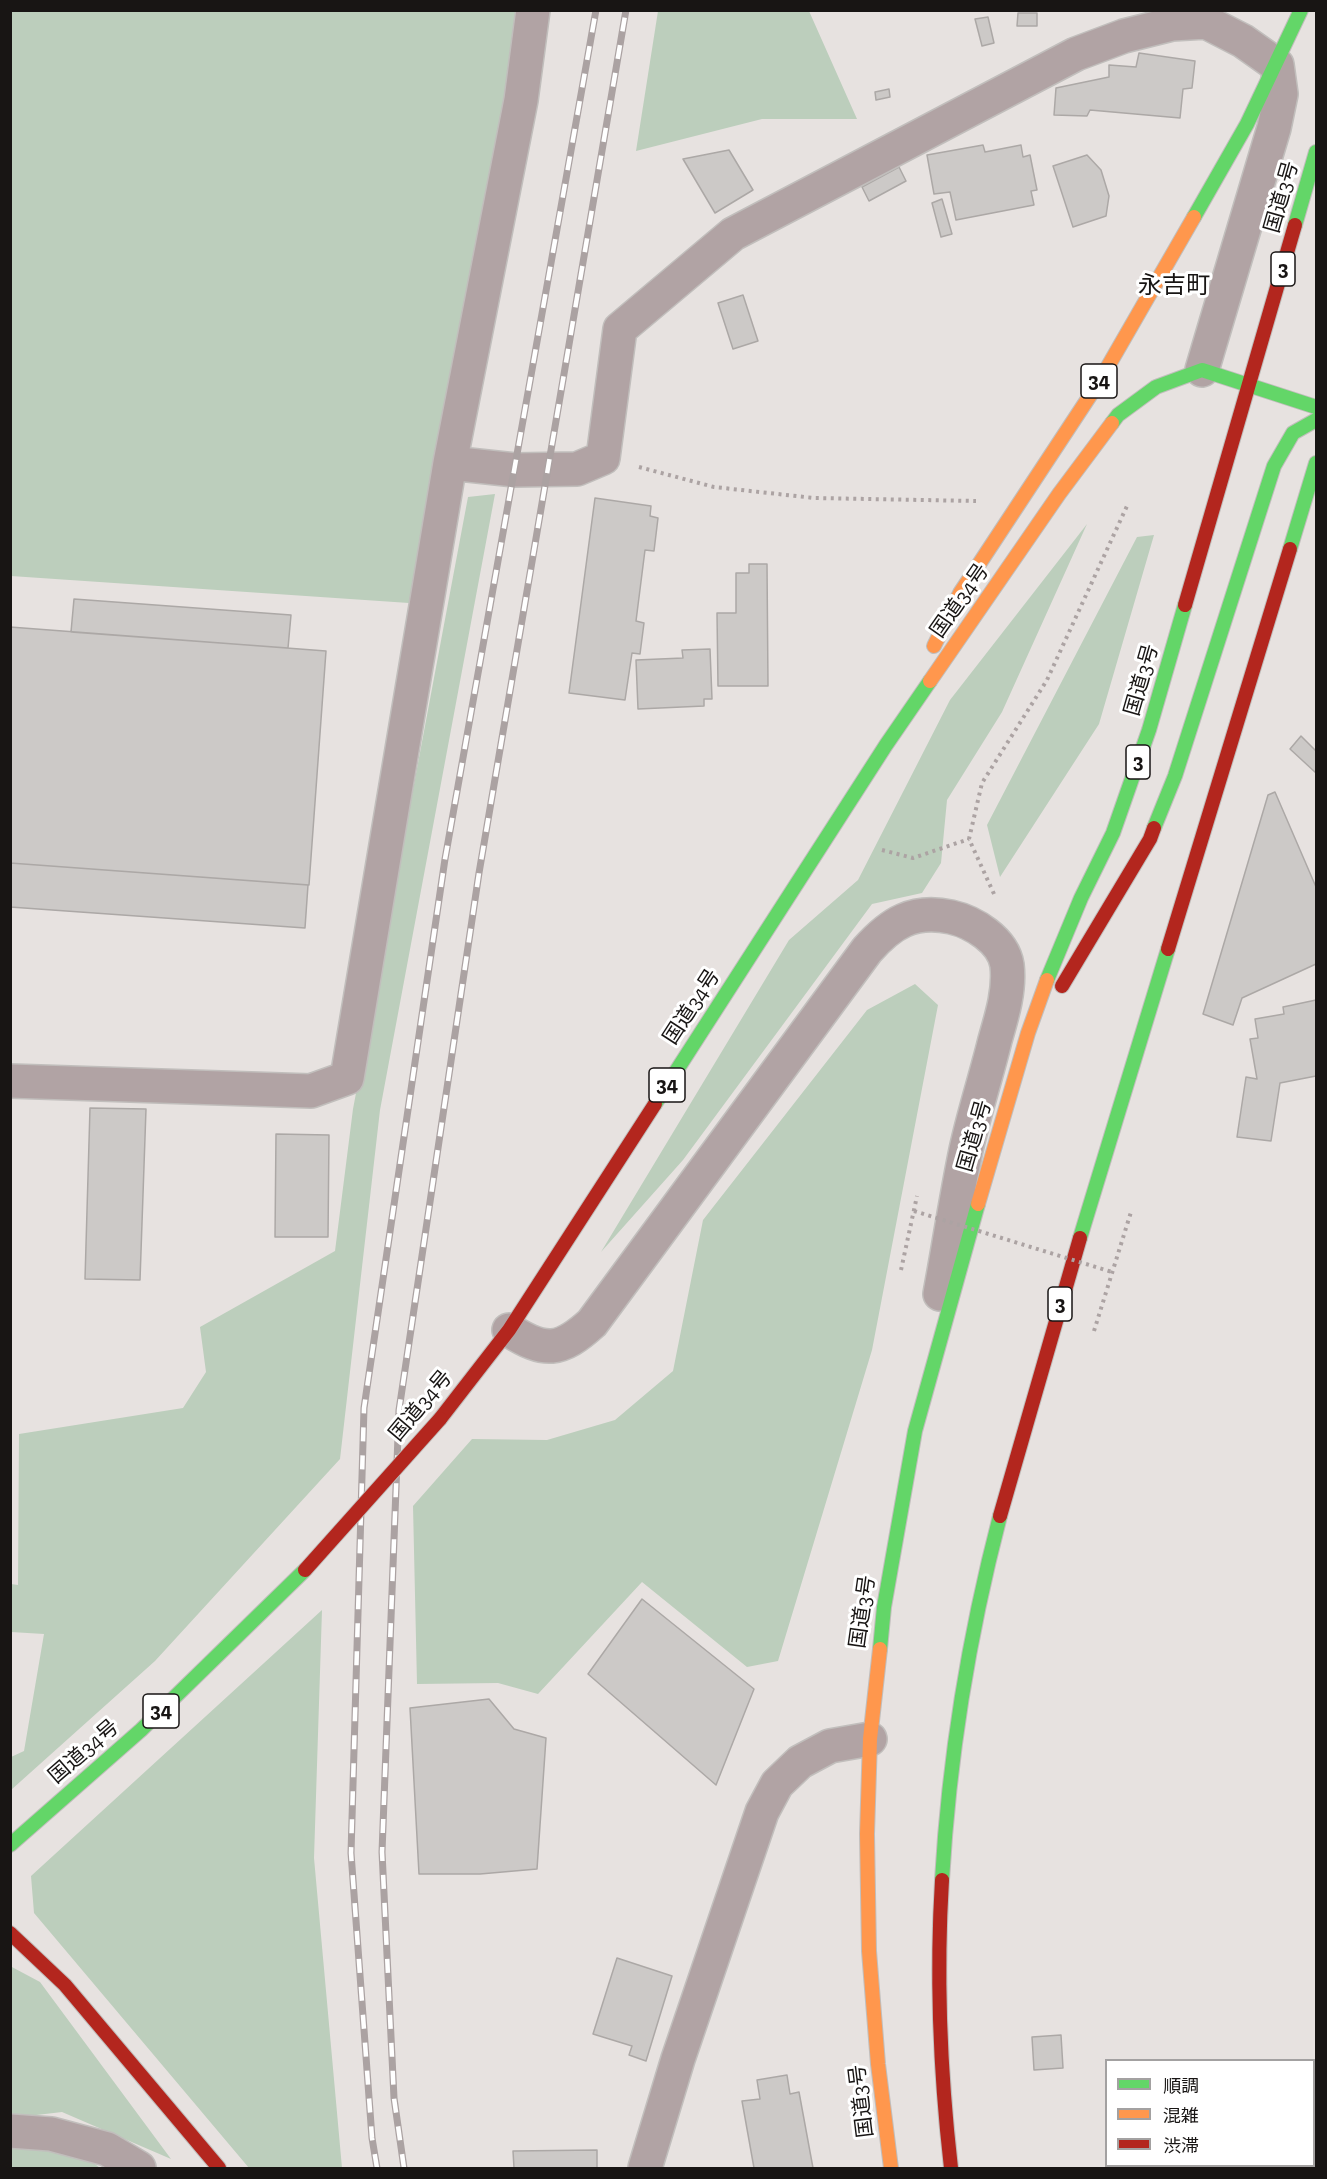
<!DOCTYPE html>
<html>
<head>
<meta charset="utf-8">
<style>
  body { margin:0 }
  #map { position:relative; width:1327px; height:2179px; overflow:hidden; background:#e7e2e0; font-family:"Zilla Slab","Noto Sans JP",serif }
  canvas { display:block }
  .frame { position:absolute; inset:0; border:12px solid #181514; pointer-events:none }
  .legend { position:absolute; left:1105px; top:2059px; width:210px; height:108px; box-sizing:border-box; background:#fff; border:2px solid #a3a1a1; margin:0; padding:8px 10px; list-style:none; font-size:18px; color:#181514 }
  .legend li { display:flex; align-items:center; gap:12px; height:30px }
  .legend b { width:30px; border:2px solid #a3a1a1 }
</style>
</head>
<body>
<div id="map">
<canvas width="1327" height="2179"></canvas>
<div class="frame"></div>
<ul class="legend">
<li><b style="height:8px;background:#63d668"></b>順調</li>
<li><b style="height:8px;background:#ff974d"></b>混雑</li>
<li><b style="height:8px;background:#b3261e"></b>渋滞</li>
</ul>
</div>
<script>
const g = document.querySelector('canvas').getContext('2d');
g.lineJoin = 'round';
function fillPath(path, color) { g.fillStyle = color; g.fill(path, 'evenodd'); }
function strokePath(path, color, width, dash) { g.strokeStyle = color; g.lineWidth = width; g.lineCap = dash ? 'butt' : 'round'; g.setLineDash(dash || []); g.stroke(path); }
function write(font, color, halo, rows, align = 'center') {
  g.font = font + ' "Zilla Slab","Noto Sans JP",serif'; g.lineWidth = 6; g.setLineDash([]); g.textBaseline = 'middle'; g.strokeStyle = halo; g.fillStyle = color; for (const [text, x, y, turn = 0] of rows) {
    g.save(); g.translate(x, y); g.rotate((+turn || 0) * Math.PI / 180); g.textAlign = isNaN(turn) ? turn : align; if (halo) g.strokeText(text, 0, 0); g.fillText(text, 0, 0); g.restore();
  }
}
fillPath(new Path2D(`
  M10 11H519L504 121 409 603 11 576Z
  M658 11H809L857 119H762L636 151Z
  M495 494 380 1110 340 1459 155 1661 11 1790V1757L24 1751 44 1634 11 1632V1584L18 1585 19 1434 183 1408 206 1372 200 1327 335 1251 353 1109 468 497Z
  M1087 524 1002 712 947 800 941 863 922 893 872 904 683 1160 601 1252 789 940 858 880 950 700Z
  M1154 535 1099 724 1000 877 987 825 1137 537Z
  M915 984 938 1005 872 1350 778 1661 747 1667 642 1582 538 1694 498 1683 417 1684 413 1506 472 1439 547 1440 615 1420 673 1371 703 1220 867 1010Z
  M322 1610 314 1858 342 2168H249L34 1913 31 1876Z
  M10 1966 40 1982 171 2159 62 2112 11 2118Z
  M11 2146 81 2153 100 2168H11Z`), '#bccebc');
const building = new Path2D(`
  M1018 13H1037V26H1017Z
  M988 17 994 43 982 46 975 19Z
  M1139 53 1195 61 1192 88 1183 89 1180 118 1090 110 1087 116 1054 115 1056 88 1109 77V65L1136 67Z
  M889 89 890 97 876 100 875 92Z
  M983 145 985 152 1021 145 1023 157 1030 155 1037 190 1031 191 1034 205 956 220 950 192 934 194 927 155Z
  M729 150 753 190 715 213 683 159Z
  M1087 155 1101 170 1109 196 1106 216 1073 227 1053 166Z
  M899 167 906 181 869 201 862 187Z
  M942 199 952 234 941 237 932 203Z
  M743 295 758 341 733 349 718 303Z
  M595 498 651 506 650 516 658 518 654 551 645 550 636 621 644 623 640 654 632 653 625 700 569 693Z
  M749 564H767L768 686H718L717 613H736V573H749Z
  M74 599 291 615 288 648 71 632Z
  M10 627 326 651 309 885 10 863Z
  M710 649 712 699H704V706L638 709 636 660 683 658 682 650Z
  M1301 736 1316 751V773L1290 749Z
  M1275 792 1316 887V964L1242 998 1233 1025 1203 1014 1268 795Z
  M10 863 308 885 305 928 10 907Z
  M1316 1000V1076L1280 1083 1271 1141 1237 1137 1246 1077 1257 1079 1250 1039 1258 1038 1255 1019 1284 1014 1283 1007Z
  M90 1108 146 1109 140 1280 85 1279Z
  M276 1134 329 1135 328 1237H275Z
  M642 1599 754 1689 716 1785 588 1674Z
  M489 1699 514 1729 546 1738 537 1869 480 1874H419L410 1708Z
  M617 1958 672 1976 646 2061 629 2055 632 2046 593 2034Z
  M1061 2035 1063 2068 1034 2070 1032 2037Z
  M787 2075 790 2094 799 2092 813 2168H754L742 2101 760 2099 757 2080Z
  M597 2150V2168H514L513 2151Z`);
fillPath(building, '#ccc9c7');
strokePath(building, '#aca8a6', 1.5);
const street = new Path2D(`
  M450 463 515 470 577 469 603 458 620 329 733 234 1076 54 1124 36 1172 24 1206 22 1243 41 1277 65 1281 94 1274 128 1202 370
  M10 1081 311 1091 347 1078 450 463 521 100 533 10
  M509 1330C545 1353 560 1352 592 1323L867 950C891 923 913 909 951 917 973 922 1003 940 1007 965 1010 990 1002 1016 995 1040 986 1077 974 1113 966 1150 956 1198 949 1246 940 1294
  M10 2131 51 2134 107 2149 139 2168
  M645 2168 678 2059 762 1812 777 1784 800 1762 830 1746 870 1739`);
const fast = new Path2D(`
  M1194 217 1247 124 1301 10
  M1295 225 1316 152
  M1112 423 1118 415 1156 387 1202 370 1316 407
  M1290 549 1316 463
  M1154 828 1175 776 1274 466 1293 433 1316 420
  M1047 980 1081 898 1113 833 1149 730 1185 605
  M655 1104 886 745 930 681
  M1080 1238 1168 949
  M880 1649 884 1607 915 1431 978 1204
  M10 1845 141 1730 305 1570
  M942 1880C949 1757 969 1635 1000 1516`);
const slow = new Path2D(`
  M934 646 960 593 1099 382 1194 217
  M930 681 1059 494 1112 423
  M978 1204 1028 1033 1047 980
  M880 1649 870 1739 867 1834 869 1951 878 2064 891 2168`);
const jam = new Path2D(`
  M1185 605 1295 225
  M1168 949 1290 549
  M1062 986 1150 839 1154 828
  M440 1419 509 1330 655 1104
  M1000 1516 1080 1238
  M942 1880C936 1977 940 2072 951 2168
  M10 1933 65 1985 219 2168`);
strokePath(street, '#c1bebc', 36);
strokePath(fast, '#c1bebc', 16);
strokePath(slow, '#c1bebc', 16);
strokePath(jam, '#c1bebc', 16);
strokePath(new Path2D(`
  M639 467 714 487 814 498 976 501
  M882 850 913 858 969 839
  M994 894 969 839 982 783 1047 680 1127 506
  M901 1270 917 1196
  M1094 1331 1131 1212`), '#aca3a3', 4, [3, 4.5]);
strokePath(street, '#b1a3a4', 33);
strokePath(fast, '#63d668', 14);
strokePath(slow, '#ff974d', 14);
strokePath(jam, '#b3261e', 14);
const rail = new Path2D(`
  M377 2168 372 2138 351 1853 364 1408 445 859 596 10
  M404 2168 394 2098 382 1852 399 1410 479 873 626 10`);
strokePath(rail, '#aba2a2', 7);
strokePath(rail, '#fff', 4.5, [14]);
const jamBridge = new Path2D(`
  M305 1570 440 1419`);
strokePath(jamBridge, '#c1bebc', 16, []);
strokePath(new Path2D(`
  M914 1211 1112 1272`), '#aca3a3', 4, [3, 4.5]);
strokePath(jamBridge, '#b3261e', 14);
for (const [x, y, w] of [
  [1283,269,24],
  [1099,381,36],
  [1138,762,24],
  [667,1085,36],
  [1060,1304,24],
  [161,1711,36]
]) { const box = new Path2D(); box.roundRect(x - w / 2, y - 17, w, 34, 4.5); g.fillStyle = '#fff'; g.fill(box); strokePath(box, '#181514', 1.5); }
write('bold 20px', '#181514', null, [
  ["3",1283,269],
  ["34",1099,381],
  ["3",1138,762],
  ["34",667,1085],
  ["3",1060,1304],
  ["34",161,1711]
]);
write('21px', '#181514', '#fff', [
  ["国道3号",1282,197,-74],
  ["国道34号",960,601,-55],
  ["国道3号",1142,680,-74],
  ["国道34号",692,1007,-57],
  ["国道3号",975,1136,-74],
  ["国道34号",421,1406,-50],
  ["国道3号",863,1612,-82],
  ["国道34号",84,1752,-41],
  ["国道3号",862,2101,-97]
]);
write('24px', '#181514', '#fff', [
  ["永吉町",1174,286]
]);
</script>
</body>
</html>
